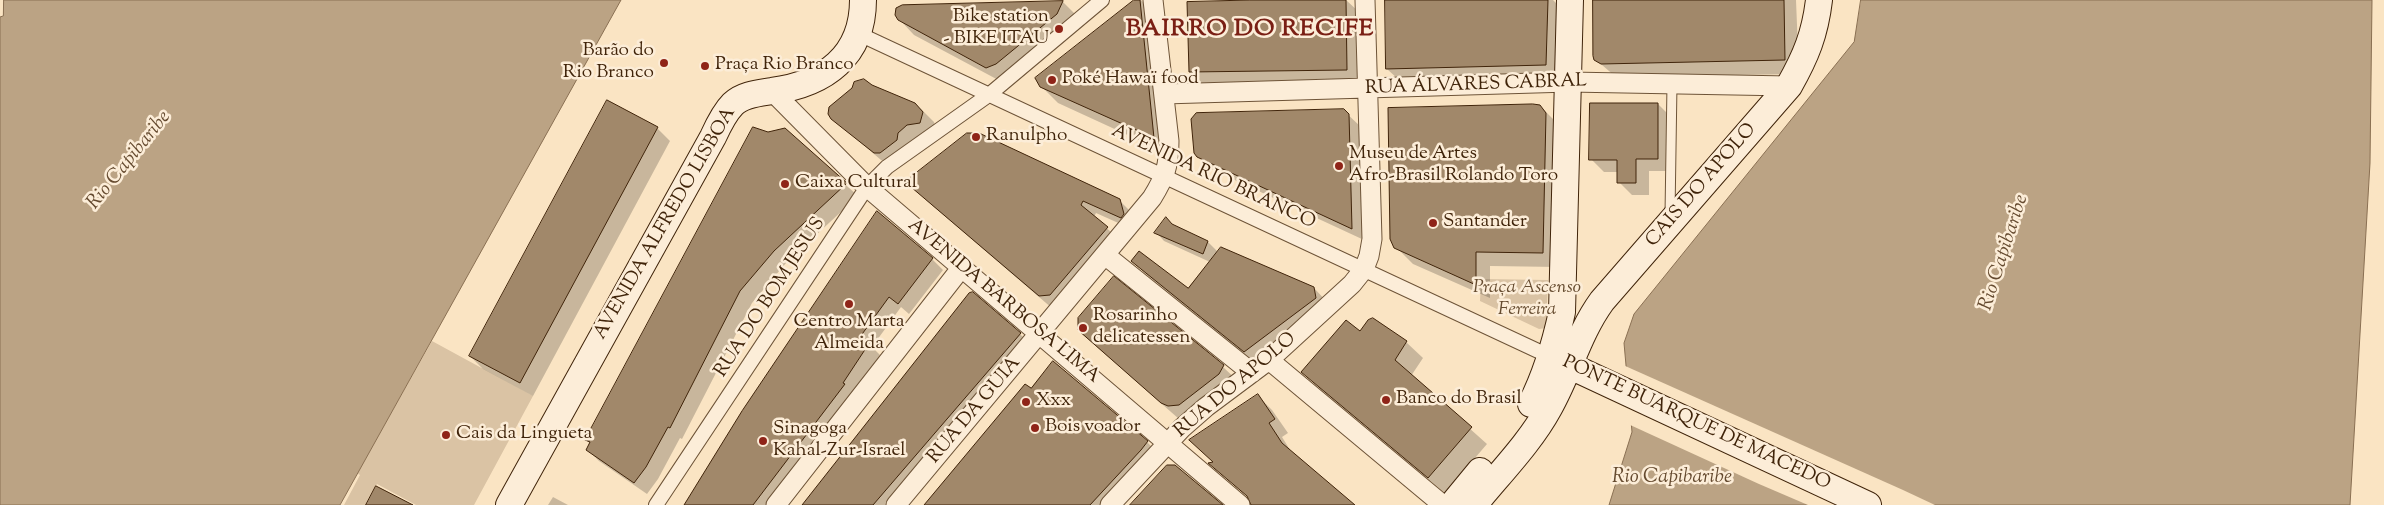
<!DOCTYPE html>
<html>
<head>
<meta charset="utf-8">
<style>
  body { margin:0 }
  canvas { display:block; background:#fae4c3 }
</style>
</head>
<body>
<canvas width="2384" height="505"></canvas>
<script>
const g = document.querySelector('canvas').getContext('2d');
g.lineJoin = 'round';
function fillPath(path, color) { g.fillStyle = color; g.fill(path, 'evenodd'); }
function strokePath(path, color, width, dash) { g.strokeStyle = color; g.lineWidth = width; g.lineCap = dash ? 'butt' : 'round'; g.setLineDash(dash || []); g.stroke(path); }
function write(font, color, halo, rows, align = 'center') {
  g.font = font + ' "Sorts Mill Goudy",serif'; g.lineWidth = 5; g.setLineDash([]); g.textBaseline = 'middle'; g.strokeStyle = halo; g.fillStyle = color; for (const [text, x, y, turn = 0] of rows) {
    g.save(); g.translate(x, y); g.rotate((+turn || 0) * Math.PI / 180); g.textAlign = isNaN(turn) ? turn : align; if (halo) g.strokeText(text, 0, 0); g.fillText(text, 0, 0); g.restore();
  }
}
fillPath(new Path2D(`
  M1481 279 1548 280 1546 328 1539 329 1480 301Z
  M432 341 533 396 474 505H416L377 484 366 505H344L360 475 357 473Z`), '#dac3a4');
const water = new Path2D(`
  M4 0H621L340 505H0V17L3 16Z
  M1861 0H2372L2370 163 2350 505H1609L1632 432 1624 343 1634 314 1854 42Z`);
fillPath(water, '#bba384');
strokePath(water, '#8a7053', 1);
fillPath(new Path2D(`
  M1623 365 1903 490 1935 505H1808L1759 484 1628 424Z`), '#fae4c3');
fillPath(new Path2D(`
  M1137 0H1141L1155 15 1169 154 1058 103 1041 86Z
  M1302 0H1346L1359 12 1360 83 1204 85 1190 72Z
  M1386 0H1553L1559 6 1557 76 1399 80 1387 69Z
  M1595 0H1796L1799 74 1616 77 1595 59Z
  M1063 2 1078 17 1002 82 914 35 899 19 902 6Z
  M871 86 921 109 934 122 936 129 888 166 832 118Z
  M1658 104 1671 117V171H1649V195H1632L1619 182V172H1604L1591 159Z
  M1543 109 1558 124 1557 267 1490 266V298L1413 264 1398 249Z
  M1343 110 1361 127 1364 240 1211 169 1198 156Z
  M657 128 670 141 533 396 483 369 470 356Z
  M784 129 858 196 786 263 752 303 682 439 680 438 658 479 647 494 599 461 587 449 591 444 586 440 768 133Z
  M926 200H1119L1133 214 1134 230 1096 213 1094 217 1120 240 1053 309Z
  M1174 227 1208 242 1218 252 1314 288 1328 303 1259 366 1147 275 1132 261 1188 290 1210 262 1164 241 1156 232Z
  M932 259 943 270 909 314 901 307 872 347 880 355 854 395 771 505H692L743 412Z
  M1114 278 1223 367 1240 383 1179 419 1081 333 1078 322Z
  M1361 333 1406 342 1423 358 1411 376 1487 444 1445 493 1319 388 1303 372Z
  M1020 334 1034 348 901 505H804Z
  M1258 396 1272 410 1288 433 1282 437 1292 453 1353 505H1252L1250 499 1210 464 1215 463Z
  M1147 442 1157 452 1109 505H926Z
  M553 497 568 505H548Z`), '#0003');
const building = new Path2D(`
  M1134 0H1140L1154 138 1040 87 1035 78Z
  M1250 0H1346L1347 70 1189 72 1187 2Z
  M1385 0H1548L1546 65 1386 69Z
  M1593 0H1784L1785 60 1601 64 1594 60 1593 56Z
  M1063 1 1057 14 996 64 986 68 898 20 895 15 896 8 902 5Z
  M864 79 872 85 915 103 923 112 920 123 907 125 898 133 897 140 880 153H874L831 119 828 114 829 107 852 88 854 82Z
  M607 100 658 127 520 383 469 356Z
  M1590 103H1658V159H1636V183H1617V160H1589Z
  M1533 104 1540 105 1546 113 1543 253 1476 252V285L1394 248 1390 239 1388 108Z
  M1344 109 1349 114 1352 229 1197 157 1194 153 1191 119 1196 113Z
  M753 127 768 132 785 128 847 183 774 251 740 291 670 428 668 427 646 467 634 483 586 450 590 442 585 440Z
  M967 133H979L1120 199 1124 214 1121 218 1083 201 1081 205 1108 227 1050 295 1039 296 911 187V177Z
  M877 211 933 258 898 304 889 297 860 337 870 342 843 383 845 384 753 505H684L742 411Z
  M1166 217 1172 224 1208 241 1203 254 1154 233Z
  M1221 247 1314 287 1316 298 1244 352 1131 261 1139 251 1188 288Z
  M1114 276 1224 365 1219 374 1179 405 1168 406 1161 403 1078 330V318Z
  M973 292 1021 333 873 505H802L969 293Z
  M1373 318 1407 341 1395 360 1472 427 1428 478 1301 372 1346 320 1360 331 1368 320Z
  M1053 361 1148 441 1141 450 1090 505H924L1025 384 1031 388Z
  M1258 394 1275 419 1269 423 1282 443 1355 505H1251L1247 496 1208 463 1213 462 1189 440Z
  M1167 465H1175L1223 505H1130Z
  M376 486 413 505H366Z`);
fillPath(building, '#a1886a');
strokePath(building, '#40240a', 1);
const service = new Path2D(`
  M1670 214 1672 84`);
const pedestrian = new Path2D(`
  M859 34 1551 357
  M656 505 867 187 887 167 990 94 1102 0`);
const minor = new Path2D(`
  M772 91 867 187 1240 505
  M1164 94 1569 82 1789 86
  M1105 255 1252 373
  M1269 360 1443 505
  M776 505 962 267
  M896 505 1152 198C1165 177 1169 166 1169 141L1153 0
  M1110 505 1182 428 1206 407 1269 360 1352 284 1364 269 1369 256 1372 239 1365 0`);
const secondary = new Path2D(`
  M1551 357 1868 505
  M1531 404C1546 375 1555 344 1562 312L1570 0
  M509 505 713 137C718 126 724 113 733 104 743 94 760 93 772 91 825 84 863 56 863 0
  M1452 505 1480 471
  M1474 505C1499 474 1530 443 1549 408 1569 373 1578 334 1602 301L1789 86C1806 56 1815 34 1819 0`);
strokePath(service, '#6e5438', 11);
strokePath(pedestrian, '#6e5438', 16);
strokePath(minor, '#6e5438', 21);
strokePath(secondary, '#40240a', 28);
strokePath(service, '#fcedd8', 9);
strokePath(pedestrian, '#fcedd8', 14);
strokePath(minor, '#fcedd8', 19);
strokePath(secondary, '#fcedd8', 26);
for (const [x, y, r, color] of [
  [1059,29,5,"#8f2418"],
  [664,63,5,"#8f2418"],
  [705,66,5,"#8f2418"],
  [1052,80,5,"#8f2418"],
  [976,137,5,"#8f2418"],
  [1339,166,5,"#8f2418"],
  [785,184,5,"#8f2418"],
  [1433,223,5,"#8f2418"],
  [849,304,5,"#8f2418"],
  [1083,328,5,"#8f2418"],
  [1386,400,5,"#8f2418"],
  [1026,402,5,"#8f2418"],
  [1035,428,5,"#8f2418"],
  [446,435,5,"#8f2418"],
  [763,441,5,"#8f2418"]
]) { const dot = new Path2D(); dot.arc(x, y, r, 0, 2 * Math.PI); g.fillStyle = color; g.fill(dot); strokePath(dot, '#fcedd8', 2); }
write('19px', '#40240a', '#fcedd8', [
  ["Bike station",1049,18,"right"],
  ["- BIKE ITAU",1049,40,"right"],
  ["Barão do",654,52,"right"],
  ["Rio Branco",654,74,"right"],
  ["Praça Rio Branco",715,66],
  ["Poké Hawaï food",1062,80],
  ["Ranulpho",986,137],
  ["Museu de Artes",1349,155],
  ["Afro-Brasil Rolando Toro",1349,177],
  ["Caixa Cultural",795,184],
  ["Santander",1443,223],
  ["Rosarinho",1093,317],
  ["delicatessen",1093,339],
  ["Centro Marta",849,323,"center"],
  ["Almeida",849,345,"center"],
  ["Banco do Brasil",1396,400],
  ["Xxx",1036,402],
  ["Bois voador",1045,428],
  ["Sinagoga",773,430],
  ["Kahal-Zur-Israel",773,452],
  ["Cais da Lingueta",456,435]
], 'left');
write('19px', '#40240a', '#fcedd8', [
  ["RUA ÁLVARES CABRAL",1476,86,-2],
  ["AVENIDA RIO BRANCO",1213,178,25],
  ["CAIS DO APOLO",1702,186,-49],
  ["AVENIDA ALFREDO LISBOA",666,224,-60],
  ["RUA DO BOM JESUS",771,298,-57],
  ["AVENIDA BARBOSA LIMA",1003,302,40],
  ["RUA DO APOLO",1236,386,-40],
  ["RUA DA GUIA",975,411,-50],
  ["PONTE BUARQUE DE MACEDO",1696,424,25]
]);
write('italic 19px', '#664c30', '#fcedd8', [
  ["Praça Ascenso",1527,289],
  ["Ferreira",1527,311]
]);
write('italic 20px', '#654a2f', '#fcedd8', [
  ["Rio Capibaribe",130,161,-51],
  ["Rio Capibaribe",2005,253,-72],
  ["Rio Capibaribe",1672,479]
]);
g.letterSpacing = '1px';
write('bold 24px', '#7a1f14', '#fcedd8', [
  ["BAIRRO DO RECIFE",1250,31]
]);
g.letterSpacing = '0px';
</script>
</body>
</html>
